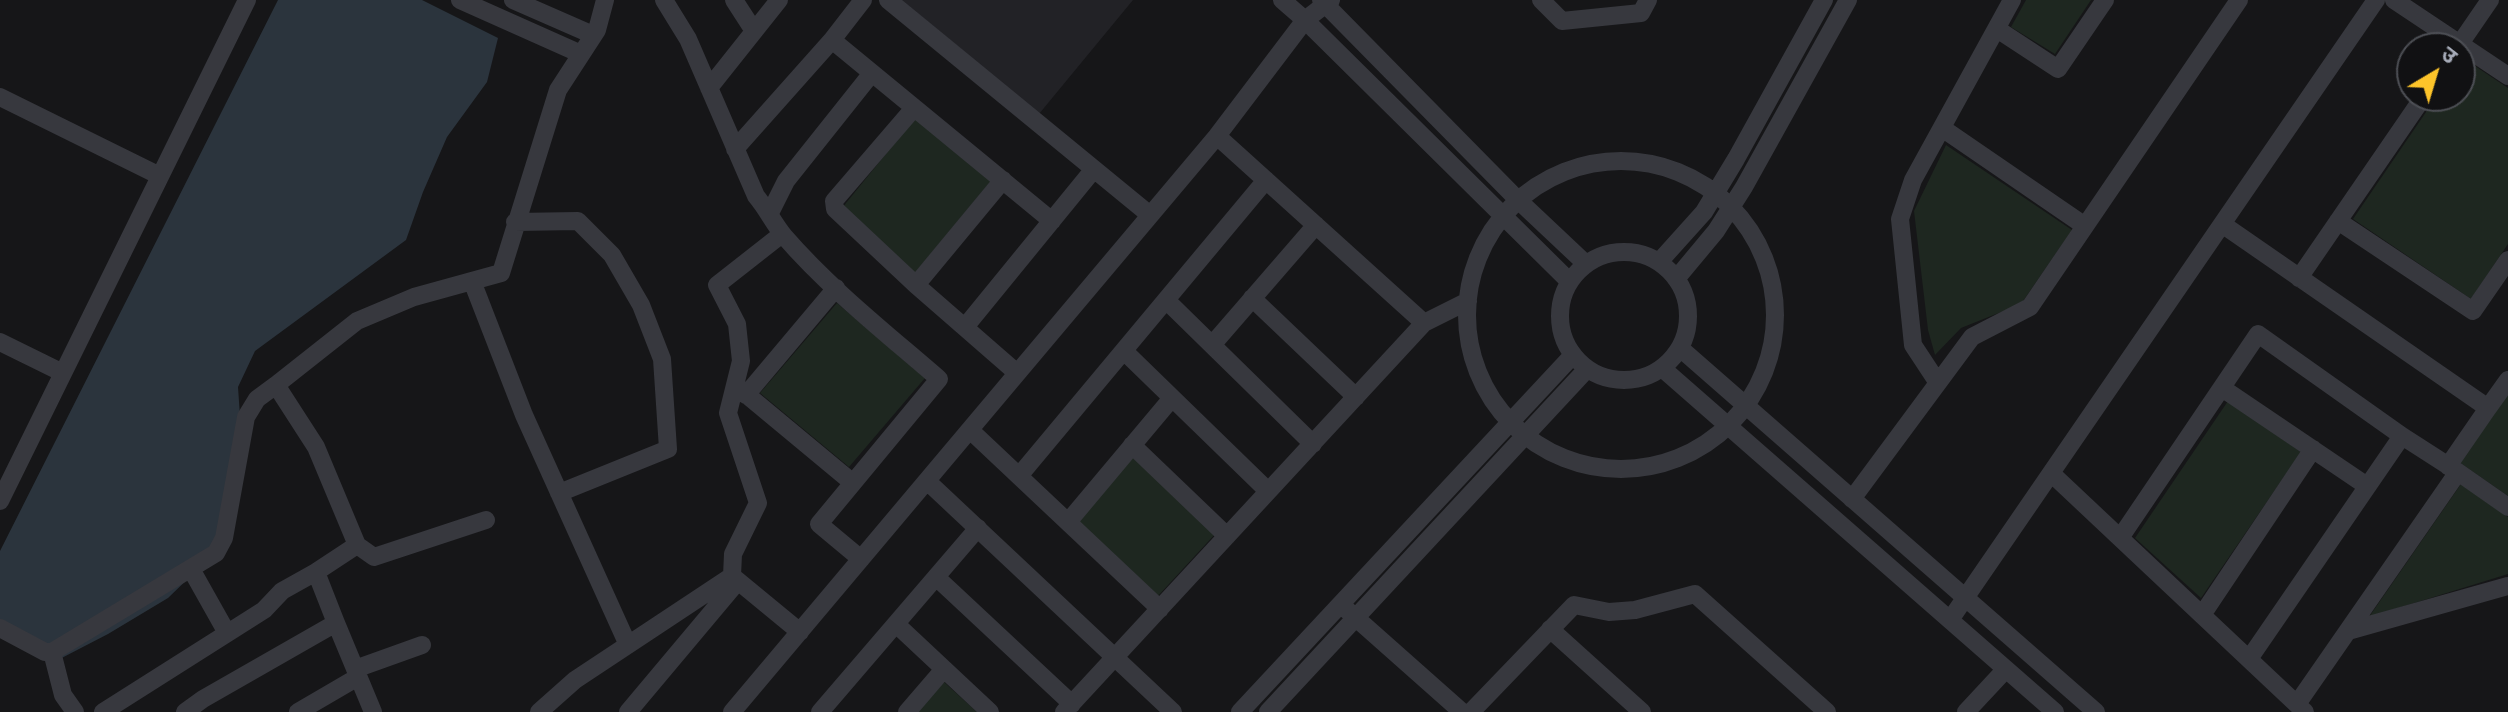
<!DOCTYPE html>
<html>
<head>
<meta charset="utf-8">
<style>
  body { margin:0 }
  #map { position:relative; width:2508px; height:712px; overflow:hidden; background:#161618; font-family:"Space Grotesk","Noto Sans Devanagari",sans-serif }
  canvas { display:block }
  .north { position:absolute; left:2396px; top:32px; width:80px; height:80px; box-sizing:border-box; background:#111113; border:2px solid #4d4f55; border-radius:50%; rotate:38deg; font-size:22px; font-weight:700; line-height:32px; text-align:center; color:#a7acb9 }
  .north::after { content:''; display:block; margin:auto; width:28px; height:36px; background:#fdc42a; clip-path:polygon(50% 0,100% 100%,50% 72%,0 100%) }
</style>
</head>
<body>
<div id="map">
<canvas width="2508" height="712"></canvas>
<div class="north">उ</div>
</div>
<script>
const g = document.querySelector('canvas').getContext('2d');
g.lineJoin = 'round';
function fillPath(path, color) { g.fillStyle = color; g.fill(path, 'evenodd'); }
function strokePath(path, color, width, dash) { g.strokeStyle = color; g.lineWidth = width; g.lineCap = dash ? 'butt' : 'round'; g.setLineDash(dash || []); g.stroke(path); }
fillPath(new Path2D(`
  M902 0H1133L1039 114Z`), '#222226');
fillPath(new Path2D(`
  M2026 0H2091L2055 54 2011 27Z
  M2463 58 2508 88V244L2471 299 2353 219 2437 96H2460V63Z
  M915 118 991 181 914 274 842 208Z
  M1946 145 2072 230 2021 304 1961 328 1935 355 1928 330 1914 211Z
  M837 303 925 378 849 467 760 393Z
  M2508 391V496L2459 462Z
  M2228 401 2301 452 2201 598 2135 538Z
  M1134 452 1217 532 1157 597 1076 519Z
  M2461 484 2508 517V574L2369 617Z
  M944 682 977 712H917Z`), '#1e2720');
fillPath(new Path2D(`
  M278 0H422L498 38 487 82 447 137 423 192 406 240 255 351 238 387 242 445 226 542 168 598 108 634 52 663 0 621V551Z`), '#2b343d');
strokePath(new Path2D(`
  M460 0 581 54
  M513 0 593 35
  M664 0 688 39 756 196C767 209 774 224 784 236 830 289 886 333 939 379L819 524 861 559
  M734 0 754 31
  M888 0 1150 215
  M1282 0 1305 20 1569 281
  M1321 0 1517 199 1586 264
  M1541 0 1562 21 1641 13 1648 0
  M2394 0 2508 76
  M1997 29 2058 69 2105 0
  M832 40 1052 221
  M2457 48 2490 0
  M709 88 779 0
  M0 97 160 176
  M914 108 834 201 835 209 916 285 1017 373
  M1942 128 2085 226
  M1217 136 1424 323
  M735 149 832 40 863 0
  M1467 315a154 154 0 1 1 308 0a154 154 0 1 1-308 0Z
  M770 213 786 181 872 73
  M2338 221 2473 311 2508 260
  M515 222 578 221 612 255 641 305 662 359 668 449 559 493
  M2222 224 2488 408 2508 380
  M1560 316a64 64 0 1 1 128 0a64 64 0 1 1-128 0Z
  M1659 262 1704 212 1736 159 1824 0
  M2299 278 2424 96
  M1676 279 1716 231 1744 187 1848 0
  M472 281 524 415 628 645
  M916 285 1003 180
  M1252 298 1356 397
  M1166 300 1313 444
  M965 327 1094 169
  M0 342 63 373
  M1212 345 1316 225
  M1680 348 2096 712
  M1124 351 1268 491
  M1662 368 2055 712
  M1938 383 1913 345 1900 219 1913 180 2012 0
  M735 385 853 483
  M2222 388 2367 486
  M746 395 836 288
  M970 430 1160 609
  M1132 445 1227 536
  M2448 466 2488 408
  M2051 473 2305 712
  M1019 476 1266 180
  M927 481 1173 712
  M1852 499 1972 337 2030 307 2239 0
  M0 501 247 0
  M1068 522 1172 398
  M2120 538 2258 334 2402 436 2458 472
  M357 545 374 557 486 520
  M191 569 227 633
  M732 576 733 554 758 503 728 413 741 361 737 324 717 285 782 234
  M732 576 800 632
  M936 577 1072 704
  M1347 610 1462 712
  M2202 615 2313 449
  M1950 620 2376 0
  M336 623 373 712
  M896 624 990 712
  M0 628 45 652H52L216 553 224 538 246 417 257 399 276 385
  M1550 629 1642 712
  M2348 631 2508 586
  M52 652 63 695 75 712
  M2249 659 2402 436
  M355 669 422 645
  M2297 704 2458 472 2508 507
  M103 712 264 610 282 591 316 572
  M185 712 203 699 336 623 316 572 357 545 316 447 276 385 357 321 414 297 501 273 558 90 597 30 605 0
  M298 712 358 677
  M539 712 575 680 732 576
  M628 712 738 581
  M732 712 1217 136 1305 20 1331 0
  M820 712 978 528
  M907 712 944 669
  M1064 712 1424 323 1468 301
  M1240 712 1573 355
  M1268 712 1587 369
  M1471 712 1574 605 1609 612 1635 610 1695 594 1827 712
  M1966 712 2006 669`), '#37383e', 18);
</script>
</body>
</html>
